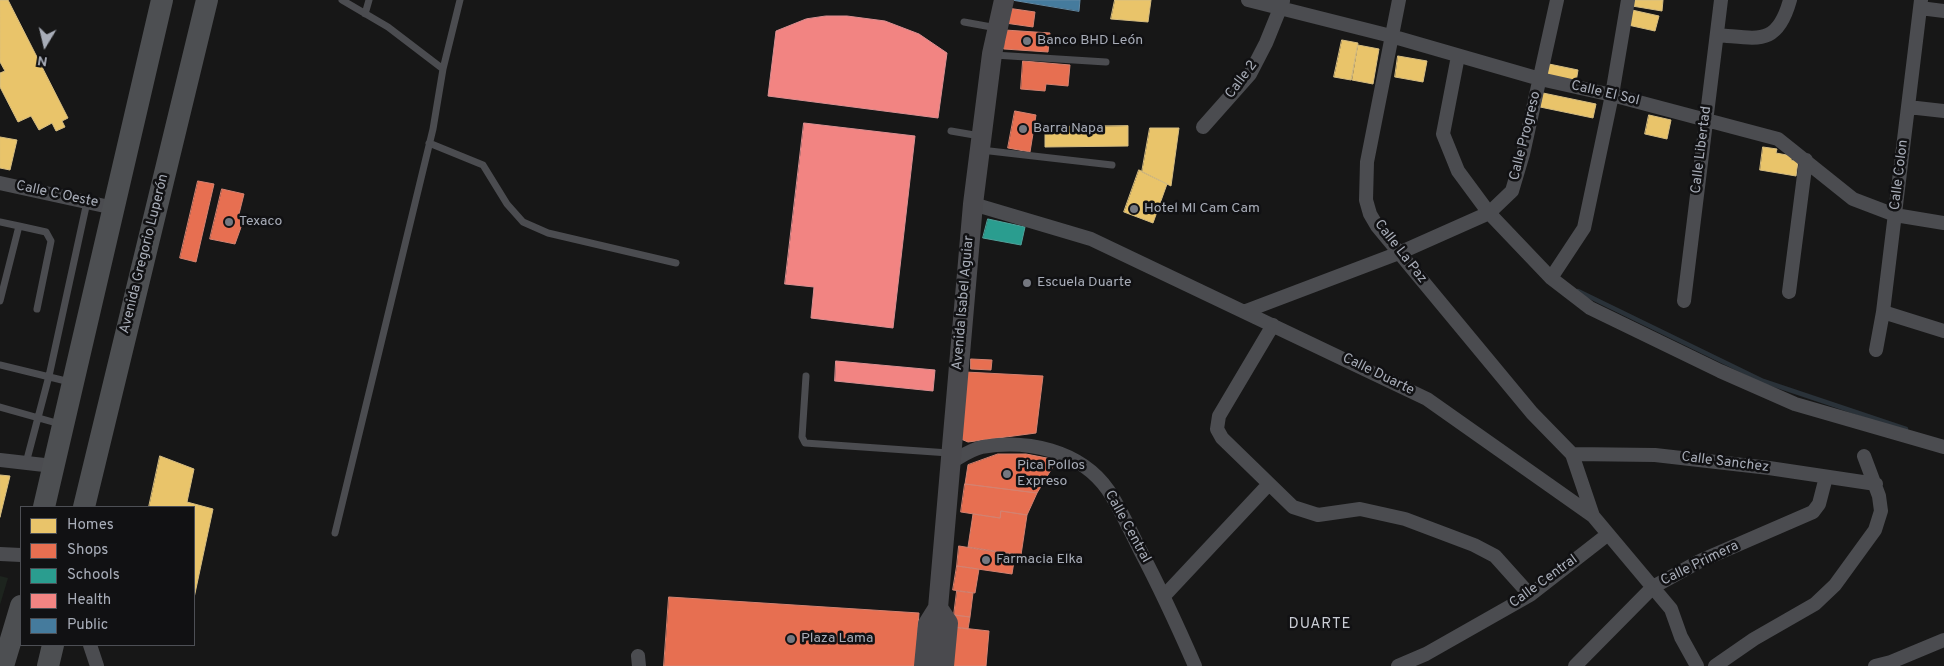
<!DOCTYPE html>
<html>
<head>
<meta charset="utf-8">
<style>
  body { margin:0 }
  #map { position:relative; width:1944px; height:666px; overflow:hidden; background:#171717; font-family:Overpass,sans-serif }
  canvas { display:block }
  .legend { position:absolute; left:20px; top:506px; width:175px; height:140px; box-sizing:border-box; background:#111113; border:1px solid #4d4f55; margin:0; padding:6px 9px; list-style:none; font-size:15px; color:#a8adb8 }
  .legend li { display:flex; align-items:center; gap:10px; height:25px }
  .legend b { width:25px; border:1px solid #4d4f55 }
  .north { position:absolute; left:20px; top:20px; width:50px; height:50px; -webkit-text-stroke:4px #111113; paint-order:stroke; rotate:189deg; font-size:14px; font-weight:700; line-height:20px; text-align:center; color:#a8adb8 }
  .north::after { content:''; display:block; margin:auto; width:18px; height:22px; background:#a8adb8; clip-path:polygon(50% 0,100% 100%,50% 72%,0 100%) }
</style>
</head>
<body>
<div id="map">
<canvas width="1944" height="666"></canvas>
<ul class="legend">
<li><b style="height:14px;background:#e9c46a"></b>Homes</li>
<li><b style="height:14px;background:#e76f51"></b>Shops</li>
<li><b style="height:14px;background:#2a9d8f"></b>Schools</li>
<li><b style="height:14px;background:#f28482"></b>Health</li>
<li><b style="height:14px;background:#457b9d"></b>Public</li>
</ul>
<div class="north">N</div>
</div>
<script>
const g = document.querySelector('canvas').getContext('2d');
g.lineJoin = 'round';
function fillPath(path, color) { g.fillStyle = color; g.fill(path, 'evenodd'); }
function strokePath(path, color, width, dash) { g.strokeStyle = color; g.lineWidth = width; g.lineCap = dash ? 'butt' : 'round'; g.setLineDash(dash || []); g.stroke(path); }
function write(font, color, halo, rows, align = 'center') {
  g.font = font + ' Overpass,sans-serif'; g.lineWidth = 5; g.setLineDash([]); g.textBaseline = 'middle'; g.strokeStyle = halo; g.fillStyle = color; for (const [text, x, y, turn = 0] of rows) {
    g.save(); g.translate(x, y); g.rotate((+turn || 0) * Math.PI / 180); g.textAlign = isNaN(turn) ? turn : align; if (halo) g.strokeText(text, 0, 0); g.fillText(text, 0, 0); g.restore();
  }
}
fillPath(new Path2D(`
  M0 576 8 578 0 605Z`), '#1d241e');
const homes = new Path2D(`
  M0 0H8L68 118 62 121 65 127 56 131 52 123 39 130 31 116 18 122 0 87V73L5 71 0 62Z
  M1115 0H1151L1148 22 1111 19Z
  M1633 0H1663L1662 11 1632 6Z
  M1632 10 1659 16 1655 31 1628 25Z
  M1342 40 1358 43 1351 80 1334 77Z
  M1358 45 1379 49 1373 84 1352 80Z
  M1398 56 1427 61 1423 82 1395 77Z
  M1549 64 1578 70 1576 82 1547 76Z
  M1543 93 1596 104 1593 118 1540 107Z
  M1649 115 1671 120 1667 139 1645 134Z
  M1128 126V146L1045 147V127Z
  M1150 128H1179L1171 186 1142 172Z
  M0 137 17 140 10 170 0 168Z
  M1763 147 1777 149 1776 153 1792 156 1791 160 1798 161 1796 176 1760 170Z
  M1139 170 1167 184 1153 223 1124 212Z
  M160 456 194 469 187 502 213 509 194 598V507H149Z
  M0 475 10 476 0 517Z`);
fillPath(homes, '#e9c46a');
strokePath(homes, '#d6bd81', 1);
const shops = new Path2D(`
  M1007 8 1035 12 1033 27 1005 23Z
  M1005 30 1050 33 1048 52 1004 49Z
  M1023 61 1070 65 1068 86 1046 84 1045 91 1021 89Z
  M1015 111 1036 115 1030 152 1008 148Z
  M198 181 214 184 196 262 180 258Z
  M222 189 244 194 239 214 245 216 235 244 210 239Z
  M971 359 992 360 991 370 971 369Z
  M965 372 1043 376 1036 433 968 442 961 439Z
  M998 454H1026L1057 460 1037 493 965 484 968 465Z
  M965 484 1037 493 1027 515 1001 511 1000 518 961 512Z
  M1001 511 1027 515 1021 555 968 547 973 514 1000 518Z
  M959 546 1015 555 1012 574 957 566Z
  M957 566 979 569 975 593 953 590Z
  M957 591 973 593 970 617 954 615Z
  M669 597 919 613 915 666H664Z
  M954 615 970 617 968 629 953 627Z
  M953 627 989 631 986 666H948Z`);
fillPath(shops, '#e76f51');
strokePath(shops, '#d48270', 1);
const schools = new Path2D(`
  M988 219 1025 227 1021 245 983 238Z`);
fillPath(schools, '#2a9d8f');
strokePath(schools, '#50a29b', 1);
const health = new Path2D(`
  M826 16H847L885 21 919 34 947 53 938 118 768 96 776 31 806 19Z
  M804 123 915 136 893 328 811 318 814 287 785 284Z
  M836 361 935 370 933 391 835 381Z`);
fillPath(health, '#f28482');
strokePath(health, '#dc9092', 1);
const public = new Path2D(`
  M1012 0H1080L1079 11Z`);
fillPath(public, '#457b9d');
strokePath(public, '#638aa5', 1);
strokePath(new Path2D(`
  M1578 291 1763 381 1906 429`), '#2a3239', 4.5);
strokePath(new Path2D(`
  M365 14 369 0
  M964 22 997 28
  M994 55 1106 62
  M443 69 460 0
  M951 131 980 136
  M429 143 483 165 507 204 523 222 548 233 676 263
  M981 150 1112 165
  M0 222 19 226
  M0 301 19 226 46 232 51 241 37 309
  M0 365 70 382
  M806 376 802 437 805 443 949 453
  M0 407 60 424
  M26 463 49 376 87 202
  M335 533 433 129 443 69 388 27 342 0`), '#4b4c50', 7);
strokePath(new Path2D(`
  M1248 0 1391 36 1540 79 1612 95 1778 139 1853 199 1895 215 1944 223
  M1399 0 1367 162 1366 200 1370 214 1377 226 1532 413 1572 454 1593 516
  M1920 8 1944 11
  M1717 35C1758 38 1777 47 1790 0
  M1458 56 1443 134 1458 171 1489 213 1551 278 1590 308 1720 371 1795 404 1944 447
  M1908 107 1944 111
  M1203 127 1250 74 1266 43 1283 1
  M0 183 114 208
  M973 204 1091 239 1427 399 1593 516 1671 609 1681 637 1697 666
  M1551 278 1584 228 1612 95 1628 0
  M1789 292 1806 160
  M1684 301 1721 0
  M1246 311 1399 253 1489 213 1512 191 1523 154 1557 0
  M1883 312 1944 331
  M1273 325 1219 416 1217 429 1222 438 1293 507 1318 515 1360 509 1405 519 1474 545 1495 556 1530 595
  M1876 350 1883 312 1921 0
  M1572 454 1655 455 1769 468 1876 484
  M0 460 53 466
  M951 462C960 457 972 449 982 447 1026 439 1080 450 1108 490 1120 508 1130 530 1140 550 1160 588 1178 627 1195 666
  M0 554 21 555
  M1164 596 1268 485
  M90 645 97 666
  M638 656 639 666
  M1398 666 1426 654 1530 595 1607 535
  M1575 666 1653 587 1700 561 1813 512 1819 504 1826 477
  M1715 666 1754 639 1815 604 1835 585 1875 530 1881 511 1879 496 1864 456
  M1875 666 1891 662 1944 640`), '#4b4c50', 14);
strokePath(new Path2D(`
  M938 608 948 623 944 666
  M924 666 928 624 938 608 973 204 992 54 1004 0`), '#4a4a4e', 20);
strokePath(new Path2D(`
  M44 507 162 0
  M84 507 207 0
  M3 666 21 606
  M48 666 53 645`), '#4d4f52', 22);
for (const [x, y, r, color] of [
  [1027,41,5,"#757880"],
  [1023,129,5,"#757880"],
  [1134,209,5,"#757880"],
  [229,222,5,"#757880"],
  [1027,283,5,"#757880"],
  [1007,474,5,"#757880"],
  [986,560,5,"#757880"],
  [791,639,5,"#757880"]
]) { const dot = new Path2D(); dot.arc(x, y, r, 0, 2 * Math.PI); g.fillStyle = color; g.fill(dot); strokePath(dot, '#111113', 2); }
write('14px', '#a8adb8', '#111113', [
  ["Banco BHD León",1037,41],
  ["Barra Napa",1033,129],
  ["Hotel MI Cam Cam",1144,209],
  ["Texaco",239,222],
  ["Escuela Duarte",1037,283],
  ["Pica Pollos",1017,466],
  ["Expreso",1017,482],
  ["Farmacia Elka",996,560],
  ["Plaza Lama",801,639]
], 'left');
write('14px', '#a8adb8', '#111113', [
  ["Calle 2",1242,80,-53],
  ["Calle El Sol",1605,94,13],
  ["Calle Progreso",1526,136,-76],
  ["Calle Libertad",1702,150,-83],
  ["Calle Colon",1900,175,-83],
  ["Calle C Oeste",57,195,12],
  ["Calle La Paz",1400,252,52],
  ["Avenida Gregorio Luperón",145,254,-76],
  ["Avenida Isabel Aguiar",964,303,-85],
  ["Calle Duarte",1378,375,26],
  ["Calle Sanchez",1725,463,7],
  ["Calle Central",1127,527,61],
  ["Calle Primera",1700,564,-26],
  ["Calle Central",1544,582,-36]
]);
g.letterSpacing = '1px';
write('15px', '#c9ccd4', '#111113', [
  ["DUARTE",1320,625]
]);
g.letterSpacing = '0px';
</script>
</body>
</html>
